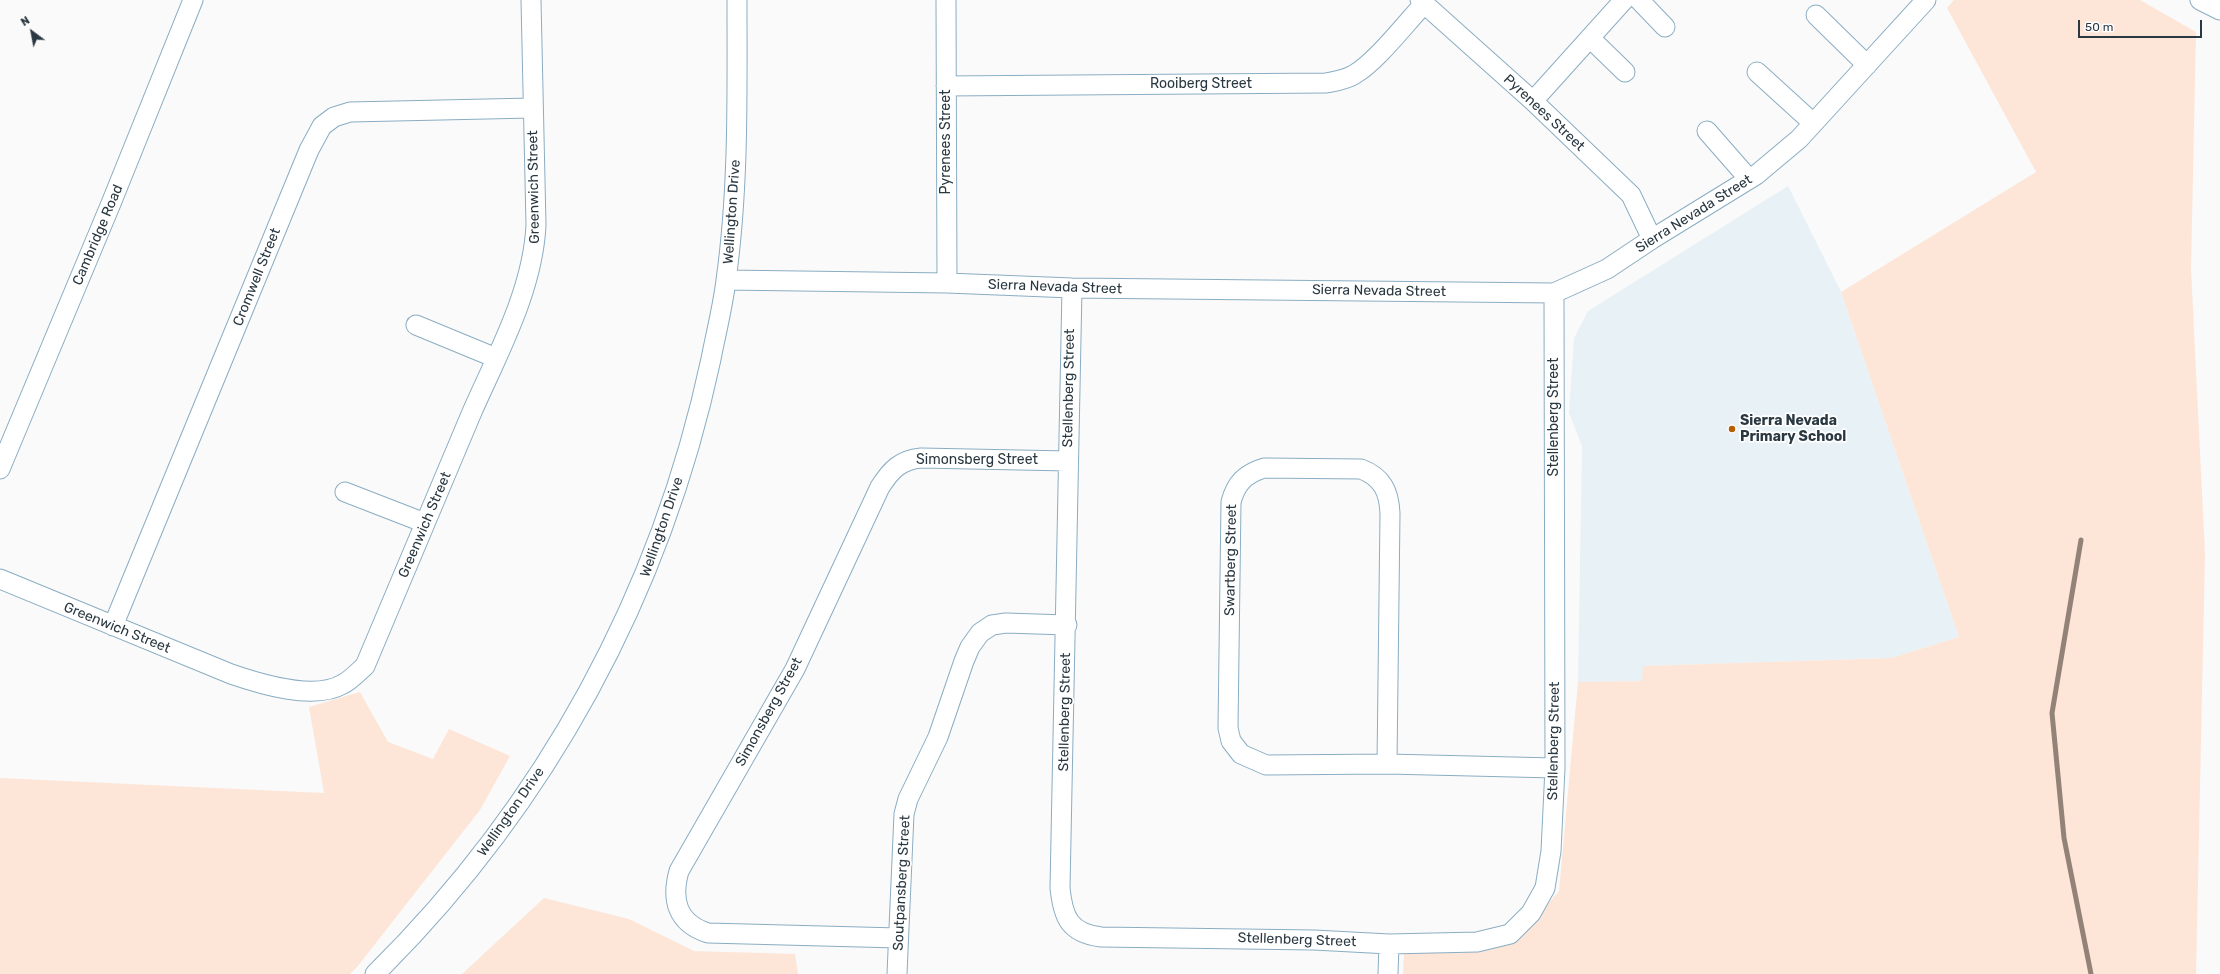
<!DOCTYPE html>
<html>
<head>
<meta charset="utf-8">
<style>
  body { margin:0 }
  #map { position:relative; width:2220px; height:974px; overflow:hidden; background:#fafafa; font-family:Rubik,sans-serif }
  canvas { display:block }
  .north { position:absolute; left:12px; top:12px; width:40px; height:40px; -webkit-text-stroke:3px #fff; paint-order:stroke; rotate:328deg; font-size:11px; font-weight:700; line-height:16px; text-align:center; color:#2a3841 }
  .north::after { content:''; display:block; margin:auto; width:14px; height:18px; background:#2a3841; clip-path:polygon(50% 0,100% 100%,50% 72%,0 100%) }
  .scale { position:absolute; left:2078px; top:20px; width:124px; height:18px; box-sizing:border-box; border:2px solid #2a3841; border-top:0; padding-left:5px; font-size:12px; line-height:14px; white-space:nowrap; color:#2a3841; -webkit-text-stroke:3px #fff; paint-order:stroke }
</style>
</head>
<body>
<div id="map">
<canvas width="2220" height="974"></canvas>
<div class="north">N</div>
<div class="scale">50 m</div>
</div>
<script>
const g = document.querySelector('canvas').getContext('2d');
g.lineJoin = 'round';
function fillPath(path, color) { g.fillStyle = color; g.fill(path, 'evenodd'); }
function strokePath(path, color, width, dash) { g.strokeStyle = color; g.lineWidth = width; g.lineCap = dash ? 'butt' : 'round'; g.setLineDash(dash || []); g.stroke(path); }
function write(font, color, halo, rows, align = 'center') {
  g.font = font + ' Rubik,sans-serif'; g.lineWidth = 3.5; g.setLineDash([]); g.textBaseline = 'middle'; g.strokeStyle = halo; g.fillStyle = color; for (const [text, x, y, turn = 0] of rows) {
    g.save(); g.translate(x, y); g.rotate((+turn || 0) * Math.PI / 180); g.textAlign = isNaN(turn) ? turn : align; if (halo) g.strokeText(text, 0, 0); g.fillText(text, 0, 0); g.restore();
  }
}
fillPath(new Path2D(`
  M1788 186 1841 292 1959 637 1891 658 1644 666 1642 681 1578 682 1582 446 1569 413 1574 338 1588 311Z`), '#e8f1f6');
fillPath(new Path2D(`
  M1954 0H2140L2196 32 2191 269 2205 554 2196 974H1403L1404 954 1516 942 1559 891 1578 682 1642 681 1643 666 1891 658 1959 637 1841 292 2036 172 1947 8Z
  M360 692 388 742 433 759 449 729 510 756 480 810 357 967 350 974H0V778L324 793 309 707Z
  M544 898 629 919 694 951 795 954 798 974H462Z`), '#fde6d7');
strokePath(new Path2D(`
  M2081 540 2052 713 2064 838 2091 974`), '#928277', 5);
const minor = new Path2D(`
  M946 0 947 283
  M1420 0 1533 101 1631 195 1652 239
  M1639 0 1665 27
  M2200 0 2220 10
  M1816 15 1867 65
  M1590 38 1625 72
  M1757 72 1813 123
  M946 86 1326 83C1336 81 1346 80 1355 74 1376 62 1406 23 1424 4
  M1533 101 1624 0
  M1707 131 1749 179
  M726 280 947 283 1072 288 1554 293 1607 269 1652 239 1756 175 1799 139 1926 0
  M1072 288C1067 488 1065 688 1060 888 1063 917 1069 933 1101 937L1314 940 1389 944 1477 942 1510 934 1531 913 1545 888 1551 851 1555 768 1554 293
  M416 325 496 358
  M0 469 112 201 193 0
  M345 492 425 523
  M0 579 231 674C260 684 314 701 343 684 351 680 358 672 365 666 401 582 436 497 472 412 498 353 533 290 536 225L531 0
  M113 626 309 150 322 126 334 117 350 112 532 108
  M1387 764 1390 513C1389 491 1382 477 1361 469L1264 468C1245 474 1236 483 1231 502L1228 728 1231 741 1241 754 1266 765 1387 764 1555 768
  M898 938 708 933C677 923 671 900 679 871L795 669 880 487C891 470 900 460 921 458L1068 461
  M375 974C546 805 661 594 711 359 716 333 723 306 726 280 739 187 737 93 737 0
  M897 974 904 814 908 799 938 737 964 661 970 647 980 633 992 625 1006 623 1067 625
  M1388 974 1389 944`);
strokePath(minor, '#8aadc3', 21);
strokePath(minor, '#fff', 19);
for (const [x, y, r, color] of [
  [1732,429,4,"#b85d00"]
]) { const dot = new Path2D(); dot.arc(x, y, r, 0, 2 * Math.PI); g.fillStyle = color; g.fill(dot); strokePath(dot, '#fff', 1.5); }
write('14px', '#2a3841', '#fff', [
  ["Rooiberg Street",1201,84],
  ["Pyrenees Street",1544,113,43],
  ["Pyrenees Street",946,142,-90],
  ["Greenwich Street",534,187,-91],
  ["Wellington Drive",732,212,-86],
  ["Sierra Nevada Street",1694,214,-32],
  ["Cambridge Road",98,235,-67],
  ["Cromwell Street",257,277,-68],
  ["Sierra Nevada Street",1055,287,2],
  ["Sierra Nevada Street",1379,291,1],
  ["Stellenberg Street",1069,388,-89],
  ["Stellenberg Street",1554,417,-90],
  ["Simonsberg Street",977,460],
  ["Greenwich Street",425,525,-67],
  ["Wellington Drive",662,527,-71],
  ["Swartberg Street",1231,560,-89],
  ["Greenwich Street",117,628,22],
  ["Simonsberg Street",769,712,-61],
  ["Stellenberg Street",1065,712,-89],
  ["Stellenberg Street",1554,741,-89],
  ["Wellington Drive",511,812,-55],
  ["Soutpansberg Street",902,883,-87],
  ["Stellenberg Street",1297,940,2]
]);
write('bold 14px', '#2a3841', '#fff', [
  ["Sierra Nevada",1740,421],
  ["Primary School",1740,437]
], 'left');
</script>
</body>
</html>
